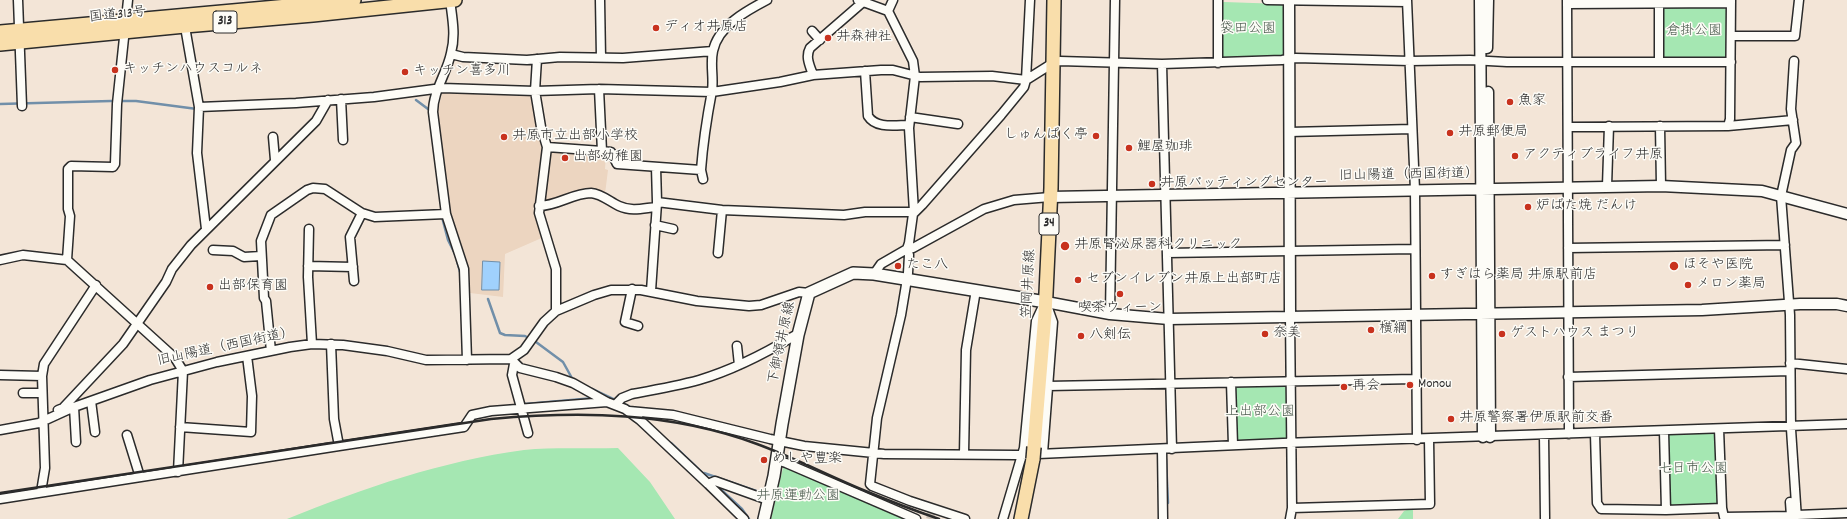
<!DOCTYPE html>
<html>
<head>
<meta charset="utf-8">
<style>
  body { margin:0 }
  canvas { display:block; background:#f3e5d7 }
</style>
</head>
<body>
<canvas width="1847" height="519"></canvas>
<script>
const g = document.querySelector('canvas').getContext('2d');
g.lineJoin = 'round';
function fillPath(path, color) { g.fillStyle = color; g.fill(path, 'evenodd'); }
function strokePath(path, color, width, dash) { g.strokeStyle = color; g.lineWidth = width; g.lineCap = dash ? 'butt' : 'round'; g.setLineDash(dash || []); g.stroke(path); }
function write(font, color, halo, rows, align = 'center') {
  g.font = font + ' Dekko,"Klee One",sans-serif'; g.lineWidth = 3; g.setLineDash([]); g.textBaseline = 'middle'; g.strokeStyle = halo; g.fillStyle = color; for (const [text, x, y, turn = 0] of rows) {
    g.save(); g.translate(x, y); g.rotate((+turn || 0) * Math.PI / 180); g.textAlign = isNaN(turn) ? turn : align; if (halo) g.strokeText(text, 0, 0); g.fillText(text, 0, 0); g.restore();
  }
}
fillPath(new Path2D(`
  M443 90 534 94 546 147 538 202 533 209 544 237 505 254 503 297 470 293 467 267 448 212 437 114Z
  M550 150 606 155 605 169 608 170 605 194 545 202 543 197Z`), '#ecd5c0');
fillPath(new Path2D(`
  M1224 2 1282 4 1283 8V57L1223 59 1221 57V3Z
  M1661 6H1722L1726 10 1727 56 1725 58H1663L1662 56Z
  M1283 384 1286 388 1287 437 1284 440 1237 441 1235 439 1234 388 1236 385Z
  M1717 432 1720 506 1668 508 1667 434Z
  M618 448 650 482 675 519H287C364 488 442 461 524 450 553 447 589 449 618 448Z
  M787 467 809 475 810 478 905 519H771L783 468Z
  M1413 508V519H1398L1404 511Z`), '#a5e7b2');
const water = new Path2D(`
  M483 261 500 262 499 290H482Z`);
fillPath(water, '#a0d1fd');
strokePath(water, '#718fa9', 1);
strokePath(new Path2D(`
  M416 100 428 109
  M0 104 111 101H136L197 109
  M442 217 448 240 456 256
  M457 261 460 272
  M488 299 500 333 505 335 525 336 536 342 563 362 573 380
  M592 389 630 407
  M525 404 594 398
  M671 443 711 481
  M1166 459 1168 503
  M704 473 762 493
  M715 484 742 509 749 519`), '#718fa9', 2.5);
strokePath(new Path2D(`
  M930 519 932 511`), '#cbc0b5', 8, [8, 4]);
const minor = new Path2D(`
  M18 0 22 106
  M128 0 117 104 115 164 113 167 71 166 68 169V209L70 216 67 260 175 358 183 371 178 472
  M450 0C452 17 456 35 451 53 447 73 433 91 433 112L446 214 464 269 467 360
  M600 0 601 57
  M858 0 888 11
  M1267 0 1407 2
  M1407 0 1415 190 1417 440
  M1567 0 1569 434
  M1659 3V62
  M1567 4 1730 3
  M184 21 199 107 197 153 206 229
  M812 31 820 40
  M1731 36H1795L1799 0
  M451 54 463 57 527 60 560 57 623 58 713 51
  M537 59 535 91 541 127 547 147 539 213 556 269V311
  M1794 61 1791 109 1796 143 1791 150 1781 196 1790 315 1791 429 1797 519
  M1218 63V0
  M1162 64 1172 449
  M865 71 868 116C876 129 896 125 909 125
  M813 75C810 66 805 57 810 48L863 2
  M599 89 602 151 611 152 617 164 701 170C703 143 707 117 712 91 714 78 710 64 713 51 718 26 746 11 767 0
  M341 99 343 140
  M199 107 296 103 374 97 442 88 535 91 599 89 712 92 780 82 813 75 881 70H893L920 77 992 76 1026 80 1030 0
  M910 117 958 124
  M1660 126 1661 186
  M1728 126 1730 119 1731 0
  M1568 127 1728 126 1793 120
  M1289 132 1412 129
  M273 137 275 160
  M547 147 602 151
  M656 167 657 202 722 210 844 215 865 212H914L909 128 915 76 913 61 888 11 893 0
  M701 170 703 179
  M1607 186 1609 126
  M539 206C557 206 573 193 591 193 602 194 610 202 619 206 632 212 644 208 656 207
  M655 225 673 229
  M309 229 308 277 312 344
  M1568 248 1785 245
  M213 250 233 251 244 257 261 256
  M718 253 722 210
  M1167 253 1414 249
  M0 260 23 255 67 260
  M308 266 353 267
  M874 274 881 264 907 249 909 243 913 214 922 205 1001 115 1024 87 1026 80 1053 63 1060 61 1162 64 1282 60 1296 58 1410 61 1470 60 1507 62H1731
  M354 281 350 237 362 213
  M632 289 625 322 638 326
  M651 291 657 203
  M1110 314 1115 0
  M737 346 739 365
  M271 351 266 301 264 298 261 241 271 215 307 190 313 188 325 189 362 213 375 217 446 214
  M511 359 520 368 556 377 573 383 607 402 625 409 640 420 708 484 715 481 768 500
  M1790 363 1847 369
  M514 364 512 375 528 433
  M0 375 42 376
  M1568 377 1790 371
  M1231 382 1233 445
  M1048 386 1415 379
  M23 393H42
  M91 401 95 432
  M615 405 622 398 632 394C654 390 677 386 699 380 733 370 764 354 794 336L798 335
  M74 407 76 442
  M58 410 63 408 123 344 166 282 172 269 191 245 316 121 328 100
  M629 411 673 415 770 439 804 446 884 454 1016 455 1283 443 1847 424
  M180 427 251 432 252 396 247 356
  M1719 429 1722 508 1724 517 1791 516 1790 502
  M0 430 39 423 74 407 150 380 217 362 290 347 312 344 343 345 387 351 426 360 511 359 524 350 544 322 556 311 594 295 611 290H641L697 301 749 306 761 305 799 292 809 293
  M1664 431 1666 510
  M1595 434 1597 503 1601 509 1666 510 1722 508
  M127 435 140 477
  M1544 435 1545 518
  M339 446 464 427 472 415 491 411 607 402
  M1162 449 1163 519
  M1043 453 1053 322 1048 308
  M964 454 966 350 976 290
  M776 460 786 463 916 519
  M708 484 744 519
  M41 492 45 468 42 376 44 364 96 285
  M0 499 339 446 334 419 331 344
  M1292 508 1430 504 1429 439
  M1797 515 1847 513
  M965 519 910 501 872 486 870 484 877 418 901 315 908 273 909 255 907 249 913 248 984 209 1014 200 1050 197
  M1003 519 1024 448 1036 321 1043 306
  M1290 519 1292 508 1290 317`);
const tertiary = new Path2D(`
  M1289 0 1290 317
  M1480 0 1483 437
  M1487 48 1488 0
  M1488 92 1490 437
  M1050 197 1661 186 1762 191 1847 214
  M1046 302 1110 314 1169 319 1702 310 1800 304H1837L1847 306`);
const secondary = new Path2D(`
  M764 519 774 476 782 424 798 335 809 293 853 273 874 274 1046 302`);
const primary = new Path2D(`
  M1034 447 1045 314 1051 188 1054 0
  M1021 519 1033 459`);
const trunk = new Path2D(`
  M0 32 354 0
  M0 44 185 26 313 15 455 0`);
strokePath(minor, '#2b2b2b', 11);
strokePath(tertiary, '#2b2b2b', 13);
strokePath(secondary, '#2b2b2b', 14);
strokePath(primary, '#2b2b2b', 16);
strokePath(trunk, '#2b2b2b', 16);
strokePath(minor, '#fdfcf7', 8);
strokePath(tertiary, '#fdfcf7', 10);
strokePath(secondary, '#fdfcf7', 11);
strokePath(primary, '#f9deab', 13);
strokePath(trunk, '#f9deab', 13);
strokePath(new Path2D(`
  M0 493 491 419C581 411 671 412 757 444 795 458 831 477 868 492 892 502 916 511 939 519`), '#2b2b2b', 2.5);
const primaryBridge = new Path2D(`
  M1033 459 1034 447`);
strokePath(primaryBridge, '#2b2b2b', 16, []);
strokePath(primaryBridge, '#f9deab', 13);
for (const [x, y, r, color] of [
  [656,28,4,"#c8321e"],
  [828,38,4,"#c8321e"],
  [115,70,4,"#c8321e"],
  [405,72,4,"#c8321e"],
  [1510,102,4,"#c8321e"],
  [1450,133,4,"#c8321e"],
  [1096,136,4,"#c8321e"],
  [504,137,4,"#c8321e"],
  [1129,148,4,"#c8321e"],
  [1515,156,4,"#c8321e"],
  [565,158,4,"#c8321e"],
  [1152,184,4,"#c8321e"],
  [1528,207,4,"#c8321e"],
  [1065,246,5,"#c8321e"],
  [898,266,4,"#c8321e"],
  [1674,266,5,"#c8321e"],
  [1432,276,4,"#c8321e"],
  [1078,280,4,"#c8321e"],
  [1688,285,4,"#c8321e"],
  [210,287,4,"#c8321e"],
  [1120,294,4,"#c8321e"],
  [1371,330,4,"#c8321e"],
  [1265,334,4,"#c8321e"],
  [1502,334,4,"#c8321e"],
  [1081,336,4,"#c8321e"],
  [1410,385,4,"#c8321e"],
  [1344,387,4,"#c8321e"],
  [1451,419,4,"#c8321e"],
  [764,460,4,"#c8321e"]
]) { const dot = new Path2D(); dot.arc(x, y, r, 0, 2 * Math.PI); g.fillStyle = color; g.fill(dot); strokePath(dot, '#fdfcf7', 1.5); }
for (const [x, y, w] of [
  [225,22,24],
  [1049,224,20]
]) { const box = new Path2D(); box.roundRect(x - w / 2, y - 11, w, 22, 3); g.fillStyle = '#fdfcf7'; g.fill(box); strokePath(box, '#2b2b2b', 1); }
write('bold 13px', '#2b2b2b', null, [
  ["313",225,22],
  ["34",1049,224]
]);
write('14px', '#2b2b2b', '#fdfcf7', [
  ["国道313号",118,16,-6],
  ["旧山陽道（西国街道）",1409,176,-1],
  ["笠岡井原線",1030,284,-87],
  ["下御領井原線",783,343,-78],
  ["旧山陽道（西国街道）",226,348,-12]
]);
write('14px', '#2b2b2b', '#fdfcf7', [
  ["ディオ井原店",664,28],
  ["井森神社",836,38],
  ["キッチンハウスコルネ",123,70],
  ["キッチン喜多川",413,72],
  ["魚家",1518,102],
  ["井原郵便局",1458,133],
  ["しゅんぱく亭",1088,136,"right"],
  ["井原市立出部小学校",512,137],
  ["鯉屋珈琲",1137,148],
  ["アクティブライフ井原",1523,156],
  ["出部幼稚園",573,158],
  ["井原バッティングセンター",1160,184],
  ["炉ばた焼 だんけ",1536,207],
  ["井原腎泌尿器科クリニック",1074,246],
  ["たこ八",906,266],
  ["ほそや医院",1683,266],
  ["すぎはら薬局 井原駅前店",1440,276],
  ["セブンイレブン井原上出部町店",1086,280],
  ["メロン薬局",1696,285],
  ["出部保育園",218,287],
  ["喫茶ウィーン",1120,309,"center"],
  ["横綱",1379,330],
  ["奈美",1273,334],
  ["ゲストハウス まつり",1510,334],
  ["八剣伝",1089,336],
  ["Monou",1418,385],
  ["再会",1352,387],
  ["井原警察署伊原駅前交番",1459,419],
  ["めしや豊楽",772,460]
], 'left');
write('14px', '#4a5a4d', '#fdfcf7', [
  ["袋田公園",1248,30],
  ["倉掛公園",1694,32],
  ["上出部公園",1260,413],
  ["七日市公園",1693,470],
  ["井原運動公園",798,497]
]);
</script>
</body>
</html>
